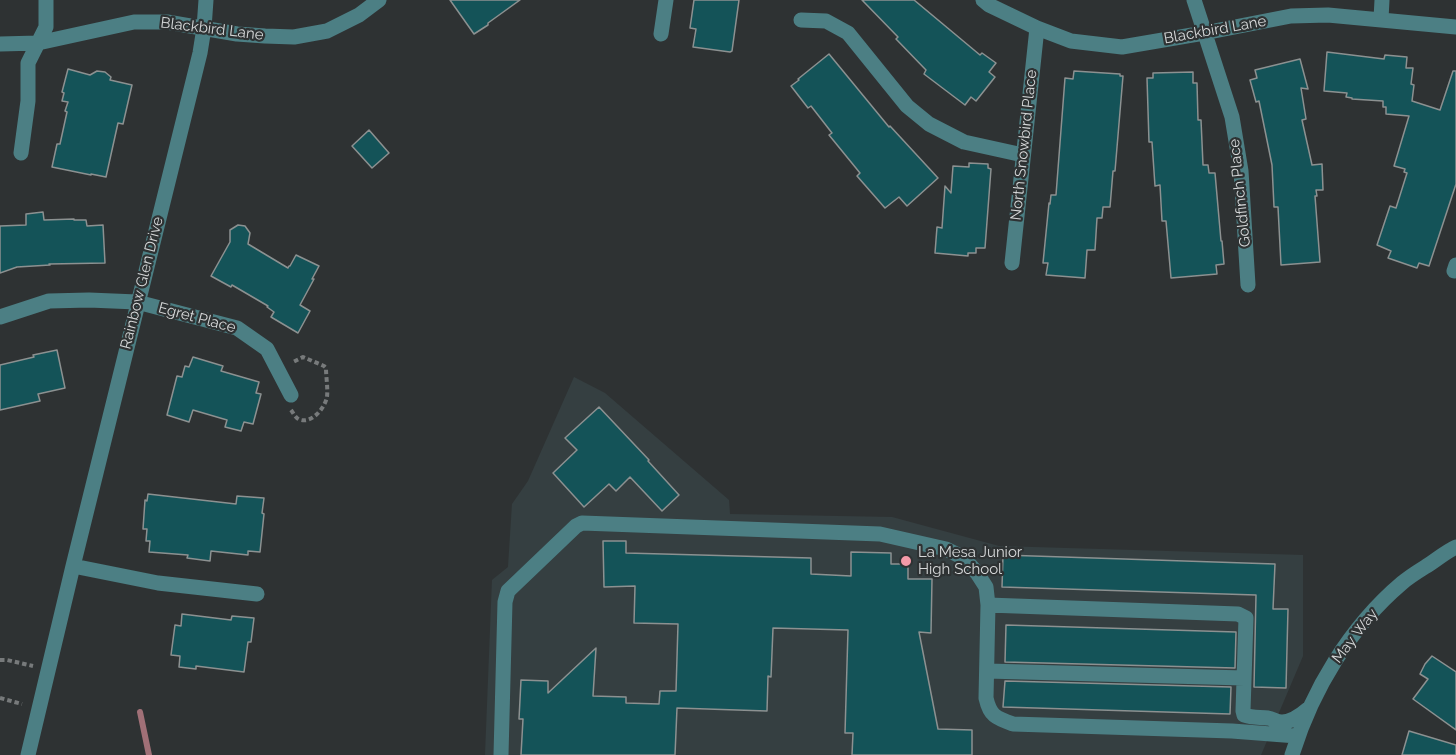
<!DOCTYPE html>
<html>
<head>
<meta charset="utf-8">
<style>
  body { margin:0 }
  canvas { display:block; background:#2e3233 }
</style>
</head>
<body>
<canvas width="1456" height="755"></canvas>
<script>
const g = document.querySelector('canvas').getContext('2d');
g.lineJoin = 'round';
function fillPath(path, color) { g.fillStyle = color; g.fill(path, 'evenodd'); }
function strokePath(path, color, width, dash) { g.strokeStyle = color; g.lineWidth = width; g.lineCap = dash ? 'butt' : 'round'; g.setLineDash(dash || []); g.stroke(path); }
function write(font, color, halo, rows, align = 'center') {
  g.font = font + ' Raleway,sans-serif'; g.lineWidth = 4.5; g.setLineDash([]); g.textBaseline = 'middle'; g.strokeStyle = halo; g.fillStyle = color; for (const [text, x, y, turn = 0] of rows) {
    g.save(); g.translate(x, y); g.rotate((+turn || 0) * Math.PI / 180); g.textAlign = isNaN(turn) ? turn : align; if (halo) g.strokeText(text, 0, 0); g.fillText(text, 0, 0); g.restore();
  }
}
fillPath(new Path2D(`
  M574 377 605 393 729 500 730 514 892 517 999 546 1303 555V656L1261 755H485L492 580 508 567 512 504 528 481Z`), '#353f41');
strokePath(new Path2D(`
  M140 712 149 755`), '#a07077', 6);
const building = new Path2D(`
  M450 0H520L488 23V25L474 34Z
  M694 0H739L732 51 730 52 693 47 696 29 690 28Z
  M862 0H914L980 55 982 53 996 63 989 72 995 77 976 101 971 97 965 105 924 74 926 70 896 39 898 37Z
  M1327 52 1384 59 1385 55 1407 57 1406 68H1413L1411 84 1414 85 1412 101 1440 110 1453 71H1456V184L1429 266 1419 263 1417 268 1388 258 1391 251 1377 245 1390 206 1396 208 1407 173 1404 172 1405 169 1394 166 1409 116 1386 114V107H1383V101L1352 99V98L1346 97 1347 93 1324 91Z
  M829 54 889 127 890 126 938 178 907 206 899 197 885 208 857 176 860 173 829 135 832 133 811 106 808 108 791 86 799 80 798 79Z
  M1300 59 1308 89 1301 88 1306 119 1302 120 1312 165 1322 164 1323 190H1316L1317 196H1315L1320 262 1281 265 1278 207H1274L1272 165 1259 101 1256 102 1250 80 1257 78 1255 70Z
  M68 69 90 75 97 71 105 72 111 77 110 80 132 85 123 124 118 123 106 177 91 174V175L52 167 57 144H60L67 112 65 111 68 102 62 101 64 93 62 92Z
  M1074 71 1120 74V76H1123L1115 171H1113L1110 207H1103L1102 218H1097L1095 250H1087L1085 278 1046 275 1048 263H1043L1049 203 1050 204 1051 195H1056L1065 78 1073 79Z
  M1193 72V83H1197L1198 120H1201L1203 165H1208L1209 173H1215L1221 241H1222L1224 264 1216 265 1217 274 1171 278 1166 221H1162L1160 185 1155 186 1152 142H1149L1147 78H1153V73Z
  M369 130 389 153 372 168 352 146Z
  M969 163 988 164V168L991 169 985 248H976V253H968V256L935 253 937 227 942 228 945 186 951 193 953 166 969 167Z
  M43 212 44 220 74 219V220H86L87 226 103 225 105 263 49 264 50 265 17 267 0 273V226L26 225V214Z
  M238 225 245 226 250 233 248 244 288 268 289 266H290L296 255 319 266 312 279H314L300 305 310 311 298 333 271 317 274 312 267 307 268 306 232 285 231 287 211 276 230 242V230Z
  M57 350 65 388 38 394 40 401 0 410V365L34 357 33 355Z
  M193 357 223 366 221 371 259 382 256 393 261 394 253 424 244 422 241 431 225 427 227 420 193 410 189 422 167 415 177 376 182 377 185 366 189 367Z
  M599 407 649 460 648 461 679 495 662 511 630 477 616 491 609 484 584 507 553 473 577 450 565 438Z
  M148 494 236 504 237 496 264 498 262 513 264 514 260 552 248 551V555L211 551 210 561 187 558 188 555 149 552 150 541H146L147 529H143L145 500 147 501Z
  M603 541H626V553L811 558V574L851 576V552L891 553V564H908V579H932L931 633 919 632 938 729 972 730V755H852L853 733H845L848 630 773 628 771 677 768 676 767 711 677 708 675 755H521L523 719H519L521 680 548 681V693L596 648 593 696 626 697V703L659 704 660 691H676L678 624 634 623 635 586 604 587Z
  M1003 555 1275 564 1273 609H1288L1286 688 1254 687 1256 595 1002 587Z
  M182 614 231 620 232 616 254 618 251 642H248L244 672 196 666V669L179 667 180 656 171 655 175 625 181 626Z
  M1006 625 1236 632 1235 668 1005 662Z
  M1432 656 1456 672V730L1413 699 1428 679 1420 674 1425 664Z
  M1005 681 1231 687 1230 714 1003 707Z
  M1409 731 1456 745V755H1402Z`);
fillPath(building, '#145358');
strokePath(building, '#8c9191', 1.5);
strokePath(new Path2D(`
  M291 410C294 414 296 419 301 420 313 423 325 407 327 397 328 388 326 377 326 368L324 366 303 357 293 362
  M0 660H7L33 666
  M0 698 22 704`), '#777a7b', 4, [4.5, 3]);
strokePath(new Path2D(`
  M983 0 989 5 1037 28 1071 41 1122 47 1204 33 1291 16 1328 15 1456 27
  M1194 0 1232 117 1241 171 1248 285
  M1381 19 1382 0
  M801 20 826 21 848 33 907 106 929 124 964 142 1023 155
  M661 34 666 0
  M0 44 38 43 134 22H167L237 34 265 36 294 37 327 31 359 15 379 0
  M21 153 28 101V63L46 27V0
  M1012 263 1037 28
  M1454 271 1456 265
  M0 317 49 301 89 300 137 302 237 328 267 349 291 395
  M73 566 158 583 257 594
  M988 605 1238 614 1246 618 1243 711 1244 715C1252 718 1260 717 1268 718 1273 719 1277 722 1282 722 1292 722 1301 715 1308 709
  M987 671 1244 678
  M28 755 73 566 200 53 204 28 206 0
  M501 755 505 602 508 591 576 526 582 523 880 534 946 549 964 558 977 573 986 587 988 605 986 698C990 716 996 718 1013 724L1232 731 1297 736
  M1292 755C1312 690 1350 627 1402 583 1409 577 1417 572 1425 567 1435 561 1445 552 1456 547`), '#4c7f84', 15);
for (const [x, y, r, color] of [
  [906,561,6,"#f39aa8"]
]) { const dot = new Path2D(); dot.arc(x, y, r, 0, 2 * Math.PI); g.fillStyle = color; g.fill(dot); strokePath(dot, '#2e3233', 2); }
write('15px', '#d6d8d9', '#2e3233', [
  ["Blackbird Lane",212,29,7],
  ["Blackbird Lane",1215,30,-10],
  ["North Snowbird Place",1024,145,-84],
  ["Goldfinch Place",1240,193,-96],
  ["Rainbow Glen Drive",142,283,-76],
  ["Egret Place",197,318,15],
  ["May Way",1355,636,-52]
]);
write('15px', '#d6d8d9', '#2e3233', [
  ["La Mesa Junior",918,552],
  ["High School",918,569]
], 'left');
</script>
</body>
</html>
